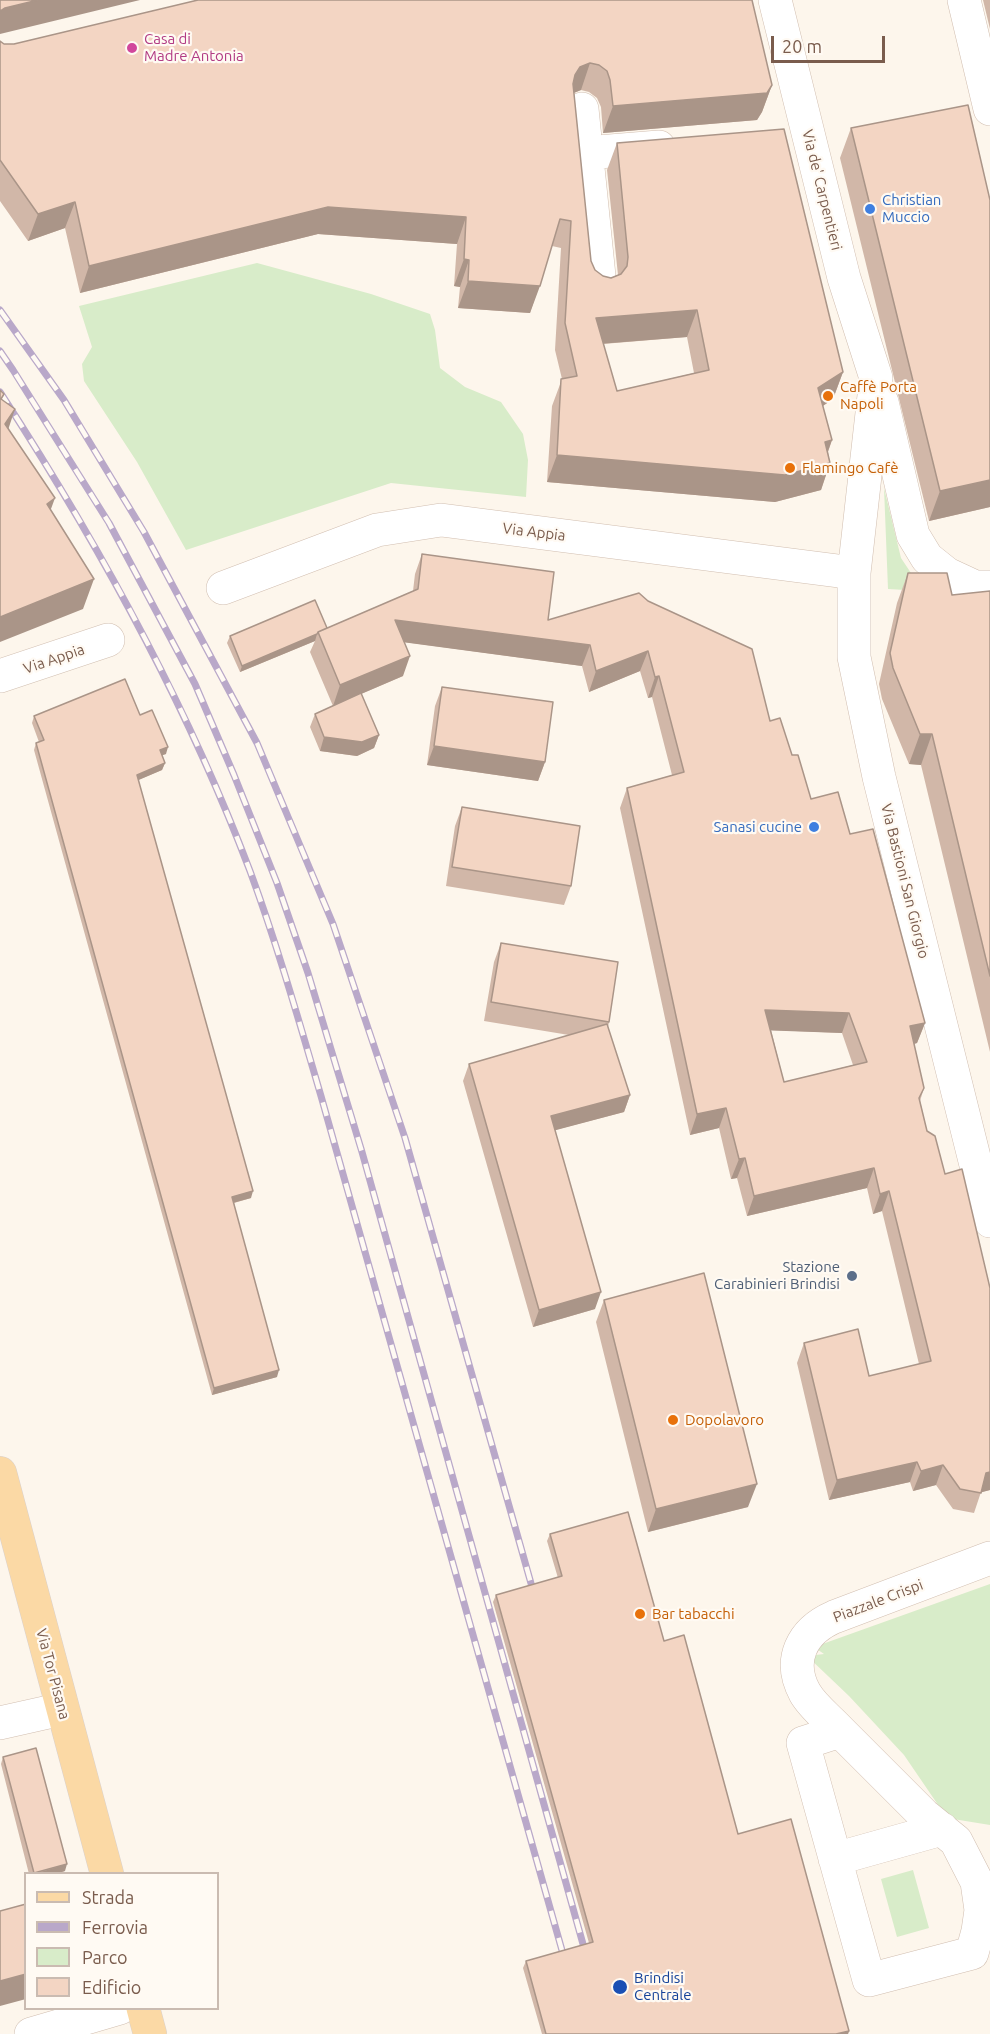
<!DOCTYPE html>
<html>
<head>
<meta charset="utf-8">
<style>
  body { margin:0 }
  #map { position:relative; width:990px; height:2034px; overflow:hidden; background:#fdf6ec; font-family:Ubuntu,sans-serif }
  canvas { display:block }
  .legend { position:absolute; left:24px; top:1872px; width:195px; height:138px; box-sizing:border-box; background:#fffaf3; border:2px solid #cabbb1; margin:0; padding:8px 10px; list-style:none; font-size:18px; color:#7a5c4d }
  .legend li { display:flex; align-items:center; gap:12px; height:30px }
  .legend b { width:30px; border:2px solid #cabbb1 }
  .scale { position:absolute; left:771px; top:36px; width:114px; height:27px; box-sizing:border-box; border:3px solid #7a5c4d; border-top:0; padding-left:8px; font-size:18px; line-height:21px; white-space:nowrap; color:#7a5c4d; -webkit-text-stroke:4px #fffaf3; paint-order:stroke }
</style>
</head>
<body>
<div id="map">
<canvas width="990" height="2034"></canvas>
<ul class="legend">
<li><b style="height:8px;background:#fbd9a5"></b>Strada</li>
<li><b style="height:8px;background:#b9a8c9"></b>Ferrovia</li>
<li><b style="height:16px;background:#d8ecc9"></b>Parco</li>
<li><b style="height:16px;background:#f3d5c3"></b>Edificio</li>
</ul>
<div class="scale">20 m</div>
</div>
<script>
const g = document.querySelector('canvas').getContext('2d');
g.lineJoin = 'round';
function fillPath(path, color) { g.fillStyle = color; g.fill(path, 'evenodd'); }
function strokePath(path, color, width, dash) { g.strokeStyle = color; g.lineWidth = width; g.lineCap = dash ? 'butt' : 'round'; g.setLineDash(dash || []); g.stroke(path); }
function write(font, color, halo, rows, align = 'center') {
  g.font = font + ' Ubuntu,sans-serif'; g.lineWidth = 4.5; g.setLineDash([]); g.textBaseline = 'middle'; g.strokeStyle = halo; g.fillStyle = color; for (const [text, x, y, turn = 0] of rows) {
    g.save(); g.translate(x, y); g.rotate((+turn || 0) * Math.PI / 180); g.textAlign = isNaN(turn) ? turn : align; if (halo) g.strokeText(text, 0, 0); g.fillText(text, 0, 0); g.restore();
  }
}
fillPath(new Path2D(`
  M257 263 371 294 430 314 435 330 440 368 465 387 501 402 523 434 528 460 526 497 391 483 186 550 137 462 84 381 82 364 92 347 79 306Z
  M884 488 901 558 923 591 888 589Z
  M990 1584V1825L947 1818 904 1755 849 1696 807 1656 824 1654 814 1647Z
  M913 1870 929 1928 897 1937 881 1879Z`), '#d8ecc9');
const minor = new Path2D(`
  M775 0 844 278 876 378 854 573V657L879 777 990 1221
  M964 0 990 109
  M582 109 600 286
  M586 153 659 147
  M882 402 913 535 927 558 947 574 975 587H990
  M223 588 377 530 441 520 854 573
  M0 676 108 640
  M0 1723 62 1709
  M840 1731 924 1815 956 1841 977 1882 981 1910 978 1931 972 1953 869 1980 803 1743Z
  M840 1731C829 1719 813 1707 805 1693 787 1660 802 1631 834 1617L990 1558
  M835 1859 942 1829
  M31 2034 120 2008`);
const major = new Path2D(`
  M0 1473 107 1874
  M143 2008 150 2034`);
strokePath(minor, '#d1beb0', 34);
strokePath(major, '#dad1cd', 34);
strokePath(minor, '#fff', 33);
strokePath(major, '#fbd9a5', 33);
const rail = new Path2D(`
  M0 310 64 400 144 532 257 743 333 924 405 1138 536 1601
  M0 351 13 370 109 523 195 684 234 775 277 883 308 973 362 1152 588 1962
  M0 392C98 543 186 702 250 871 277 944 299 1021 321 1096L567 1968`);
strokePath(rail, '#b9a8c9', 7);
strokePath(rail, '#fffaf3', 4.5, [14]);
fillPath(new Path2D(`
  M198 0 772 85 762 112 757 120 603 133 601 107 597 98 589 92 581 90 574 93 591 261 595 270 603 276 611 278 618 275 607 170 617 143 843 372 833 399 823 406 832 440 828 452 830 463 821 490 775 502 547 482 552 406 562 379 555 350 561 248 552 246 530 313 458 308 460 287 454 286 457 244 318 234 80 293 65 228 28 241 0 201V41L4 44H14ZM687 337 694 373 617 391 603 344Z
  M983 0H990V29Z
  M851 128 990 507 929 521 840 158Z
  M422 554 548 620 639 593 770 721 792 755 811 799 850 834 925 1023 917 1043 914 1044 924 1088 920 1101 927 1131 945 1174 990 1288V1490L981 1492 974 1513 953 1509 936 1485 913 1491 910 1482 829 1500 797 1363 804 1343 869 1376 919 1364 882 1211 873 1214 867 1188 747 1216 737 1178 731 1179 719 1128 690 1135 620 808 627 788 672 775 652 697 648 698 640 671 589 692 582 666 404 642 403 676 361 694 379 735 374 748 357 756 320 751 310 727 315 714 333 706 310 652 315 641 240 672 227 643 230 636 327 628 413 591 415 574ZM771 1030 842 1033 853 1065 784 1082Z
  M908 573 952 595 990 591V1052L921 765 909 764 882 699 879 684 897 603Z
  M442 687 545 762 538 781 427 765 435 706Z
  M140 715 166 754 162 755 165 763 162 770 138 780 251 1198 234 1203 277 1377 212 1395 34 750 36 743 39 742 32 723 34 716Z
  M462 807 571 886 564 905 446 886 455 826Z
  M501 943 609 1022 608 1027 630 1095 624 1112 555 1130 595 1309 533 1327 463 1081 469 1064 569 1035 484 1021 494 962Z
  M604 1300 748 1507 648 1532 596 1322Z
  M550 1534 664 1641 738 1834 849 2031 848 2034H542L523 1968 526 1961 589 1943 493 1602 496 1595 558 1578 547 1541Z
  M3 1757 65 1871 55 1874H29L1 1764Z`), '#d1b7a8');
fillPath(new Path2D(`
  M38 0H140L0 34V11L5 8Z
  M590 63 581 90 571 94 575 75 580 67Z
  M772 85 762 112 757 120 603 133 613 106Z
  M75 202 65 228 28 241 38 214Z
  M328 207 466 217 457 244 318 234 80 293 89 266Z
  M464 259 469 260 460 287 454 286Z
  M468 281 540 286 530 313 458 308Z
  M697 310 687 337 586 345 596 318Z
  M843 372 833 399 809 415 818 388Z
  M15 409 5 439V424Z
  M832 440 823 465 830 463 821 490 775 502 547 482 557 455 825 442Z
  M990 480V507L929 521 940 491Z
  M55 498 44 528 47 504Z
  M94 579 83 609 0 642V617Z
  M395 620 590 645 582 666 387 640Z
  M317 634 315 641 240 672 242 666Z
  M648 651 640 671 589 692 596 671Z
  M410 656 403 676 333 706 340 685Z
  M659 676 652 697 648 698 655 677Z
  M920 734H932L921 765 909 764Z
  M379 735 374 748 357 756 320 751 324 737Z
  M434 746 545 762 538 781 427 765Z
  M168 747 166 754 157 757 160 750Z
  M165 763 162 770 134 782 137 775Z
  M765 1010 849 1013 842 1033 758 1030Z
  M925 1023 917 1043 903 1047 910 1026Z
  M630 1095 624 1112 545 1133 551 1116Z
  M726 1108 719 1128 690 1135 697 1114Z
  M745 1158 737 1178 731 1179 739 1159Z
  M874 1168 867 1188 747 1216 754 1196Z
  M253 1191 251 1198 229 1204 232 1197Z
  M889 1191 882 1211 873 1214 880 1194Z
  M601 1292 595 1309 533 1327 539 1310Z
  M279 1370 277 1377 212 1395 214 1388Z
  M917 1462 910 1482 829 1500 837 1480Z
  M943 1465 936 1485 913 1491 921 1471Z
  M990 1472V1490L979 1493 986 1473Z
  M757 1484 748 1507 648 1532 656 1509Z
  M67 1864 65 1871 55 1874H34Z
  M26 1974V1999L0 2006V1981Z
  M849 2031 848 2034H836Z`), '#aa9588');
const building = new Path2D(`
  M0 0H38L5 8 0 11Z
  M198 0H752L772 85 767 93 613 106 610 80 607 71 599 65 590 63 580 67 575 75 573 84 591 261 595 270 603 276 611 278 621 274 627 266 628 257 617 143 784 129 843 372 818 388 832 440 825 442 830 463 785 475 557 455 561 379 577 376 565 323 571 221 560 219 540 286 468 281 469 260 464 259 466 217 328 207 89 266 75 202 38 214 0 160V41L4 44H14ZM697 310 709 370 617 391 596 318Z
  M968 105 990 200V480L940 491 851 128Z
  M0 390 4 394 1 399 15 409 5 424 55 498 47 504 94 579 0 617Z
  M422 554 554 572 548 620 639 593 648 601 752 649 770 721 780 718 792 755H798L811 799 838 792 850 834 873 829 925 1023 910 1026 924 1088 919 1098 927 1131 935 1136 945 1174 962 1169 990 1288V1472L986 1473 981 1493 960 1489 943 1465 921 1471 917 1462 837 1480 804 1343 858 1329 869 1376 931 1361 889 1191 880 1194 874 1168 754 1196 745 1158 739 1159 726 1108 697 1114 627 788 684 772 659 676 655 677 648 651 596 671 590 645 395 620 410 656 340 685 318 632 418 589ZM765 1010 849 1013 867 1062 784 1082Z
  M908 573H947L952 595 990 591V976L932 734H920L893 668 890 653Z
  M315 600 327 628 318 632 317 634 242 666 230 636Z
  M125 679 140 715 152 710 168 747 160 750 165 763 137 775 253 1191 232 1197 279 1370 214 1388 36 743 44 740 34 716Z
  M442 687 553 702 545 762 434 746Z
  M361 693 379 735 362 742 324 737 315 714Z
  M462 807 580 826 571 886 452 867Z
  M501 943 618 962 609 1022 491 1002Z
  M607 1024 630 1095 551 1116 601 1292 539 1310 469 1064Z
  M704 1273 757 1484 656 1509 604 1300Z
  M628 1512 664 1641 684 1635 738 1834 791 1819 849 2031 836 2034H546L526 1961 593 1942 496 1595 562 1576 550 1534Z
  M36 1748 67 1864 34 1873 3 1757Z
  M26 1904V1974L0 1981V1911Z`);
fillPath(building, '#f3d5c3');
strokePath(building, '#aa9588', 1.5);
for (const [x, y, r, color] of [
  [132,48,6,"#d1479c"],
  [870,209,6,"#3f7fe0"],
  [828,396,6,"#e8710a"],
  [790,468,6,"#e8710a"],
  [814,827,6,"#3f7fe0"],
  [852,1276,6,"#5c6f8a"],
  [673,1420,6,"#e8710a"],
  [640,1614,6,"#e8710a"],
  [620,1987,8,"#1a4fb4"]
]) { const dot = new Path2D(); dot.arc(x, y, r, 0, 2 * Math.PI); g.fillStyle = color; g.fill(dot); strokePath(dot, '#fffaf3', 2); }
write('15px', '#b23c85', '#fffaf3', [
  ["Casa di",144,39],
  ["Madre Antonia",144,56]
], 'left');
write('15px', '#7a5c4d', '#fffaf3', [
  ["Via de' Carpentieri",822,190,76],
  ["Via Appia",534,532,7],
  ["Via Appia",54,659,-19],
  ["Via Bastioni San Giorgio",905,881,76],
  ["Piazzale Crispi",878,1601,-21],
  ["Via Tor Pisana",53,1674,75]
]);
write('15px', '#366cbe', '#fffaf3', [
  ["Christian",882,200],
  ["Muccio",882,217],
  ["Sanasi cucine",802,827,"right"]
], 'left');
write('15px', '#c56008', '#fffaf3', [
  ["Caffè Porta",840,387],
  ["Napoli",840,404],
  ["Flamingo Cafè",802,468],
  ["Dopolavoro",685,1420],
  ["Bar tabacchi",652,1614]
], 'left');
write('15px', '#4e5e75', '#fffaf3', [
  ["Stazione",840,1267],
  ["Carabinieri Brindisi",840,1284]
], 'right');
write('15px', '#164399', '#fffaf3', [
  ["Brindisi",634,1978],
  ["Centrale",634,1995]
], 'left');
</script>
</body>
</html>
